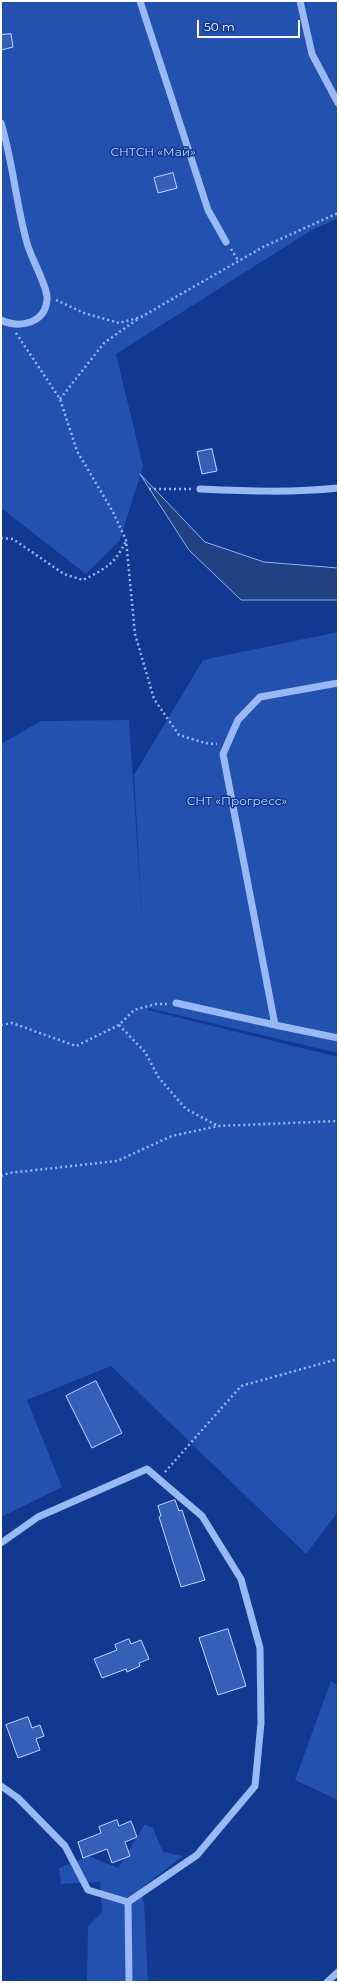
<!DOCTYPE html>
<html>
<head>
<meta charset="utf-8">
<style>
  body { margin:0 }
  #map { position:relative; width:339px; height:1983px; overflow:hidden; background:#10398f; font-family:Montserrat,sans-serif }
  canvas { display:block }
  .frame { position:absolute; inset:0; border:2px solid #fff; pointer-events:none }
  .scale { position:absolute; left:197px; top:20px; width:103px; height:18px; box-sizing:border-box; border:2px solid #fff; border-top:0; padding-left:5px; font-size:12px; line-height:14px; white-space:nowrap; color:#fff; -webkit-text-stroke:3px #10398f; paint-order:stroke }
</style>
</head>
<body>
<div id="map">
<canvas width="339" height="1983"></canvas>
<div class="frame"></div>
<div class="scale">50 m</div>
</div>
<script>
const g = document.querySelector('canvas').getContext('2d');
g.lineJoin = 'round';
function fillPath(path, color) { g.fillStyle = color; g.fill(path, 'evenodd'); }
function strokePath(path, color, width, dash) { g.strokeStyle = color; g.lineWidth = width; g.lineCap = dash ? 'butt' : 'round'; g.setLineDash(dash || []); g.stroke(path); }
function write(font, color, halo, rows, align = 'center') {
  g.font = font + ' Montserrat,sans-serif'; g.lineWidth = 3; g.setLineDash([]); g.textBaseline = 'middle'; g.strokeStyle = halo; g.fillStyle = color; for (const [text, x, y, turn = 0] of rows) {
    g.save(); g.translate(x, y); g.rotate((+turn || 0) * Math.PI / 180); g.textAlign = isNaN(turn) ? turn : align; if (halo) g.strokeText(text, 0, 0); g.fillText(text, 0, 0); g.restore();
  }
}
fillPath(new Path2D(`
  M1 1H338V218L310 231 116 354 143 466 120 540 86 574 1 508Z
  M338 632V1053L148 1008V1010L338 1057V1512L306 1554 111 1366 27 1400 62 1487 1 1517V744L41 721 129 720 143 932 134 775 203 660Z
  M331 1681 338 1686V1800L295 1780Z
  M145 1824 153 1828 163 1852 183 1856 140 1889 144 1903 148 1982H87L88 1926 102 1912 100 1882 61 1884 59 1868 89 1856 118 1868Z`), '#2251af');
const water = new Path2D(`
  M140 474 205 542 264 562 338 568V600H241L189 550Z`);
fillPath(water, '#234182');
strokePath(water, '#8bb1f6', 1);
const building = new Path2D(`
  M11 34 13 47 1 50V35Z
  M173 173 177 188 158 193 154 178Z
  M212 449 217 471 202 474 197 452Z
  M96 1381 122 1433 92 1448 66 1396Z
  M175 1500 179 1511 182 1510 205 1580 181 1587 159 1517 161 1516 158 1506Z
  M228 1629 246 1686 218 1695 199 1638Z
  M129 1639 131 1644 141 1640 149 1659 139 1663 140 1666 127 1672 126 1669 102 1678 94 1659 117 1650 115 1645Z
  M28 1717 32 1728 40 1725 44 1736 36 1739 40 1750 18 1758 6 1725Z
  M117 1820 119 1826 131 1821 137 1837 125 1842 130 1856 112 1863 107 1849 83 1858 78 1842 101 1833 99 1827Z`);
fillPath(building, '#3460b7');
strokePath(building, '#c1d6fd', 1);
strokePath(new Path2D(`
  M231 249 238 260
  M56 300 84 313 119 323 141 317 263 247 338 213
  M16 333 60 399 77 451 113 512 126 540 135 634 154 699 179 735 205 743 217 744
  M60 399 104 343 139 318
  M149 489H191
  M1 538 13 539 64 574 83 580C105 569 115 564 126 541
  M1 1025 12 1023 76 1046 119 1025 134 1010 156 1004H168
  M119 1025 145 1052 159 1078 186 1109 218 1126
  M1 1176 9 1173 117 1161 172 1136 218 1126 338 1121
  M165 1472 241 1386 338 1359`), '#9ab8f3', 2.5, [2, 3]);
strokePath(new Path2D(`
  M140 1 208 210 226 242
  M300 1 312 54 338 103
  M1 123C13 162 16 204 27 243 30 256 49 289 47 300 45 323 20 329 1 320
  M200 489C246 491 292 493 338 488
  M338 683 260 697 238 720 223 754 275 1025 338 1038
  M176 1003 275 1025
  M1 1543 38 1517 147 1469 202 1516 241 1579 260 1648 261 1723 255 1786 197 1855 128 1902
  M1 1786 18 1798 65 1846 88 1890 128 1902
  M128 1902 129 1982
  M327 1982 338 1972`), '#9ab8f3', 7);
write('12px', '#c1d6fd', '#10398f', [
  ["СНТСН «Май»",153,152],
  ["СНТ «Прогресс»",237,801]
]);
</script>
</body>
</html>
